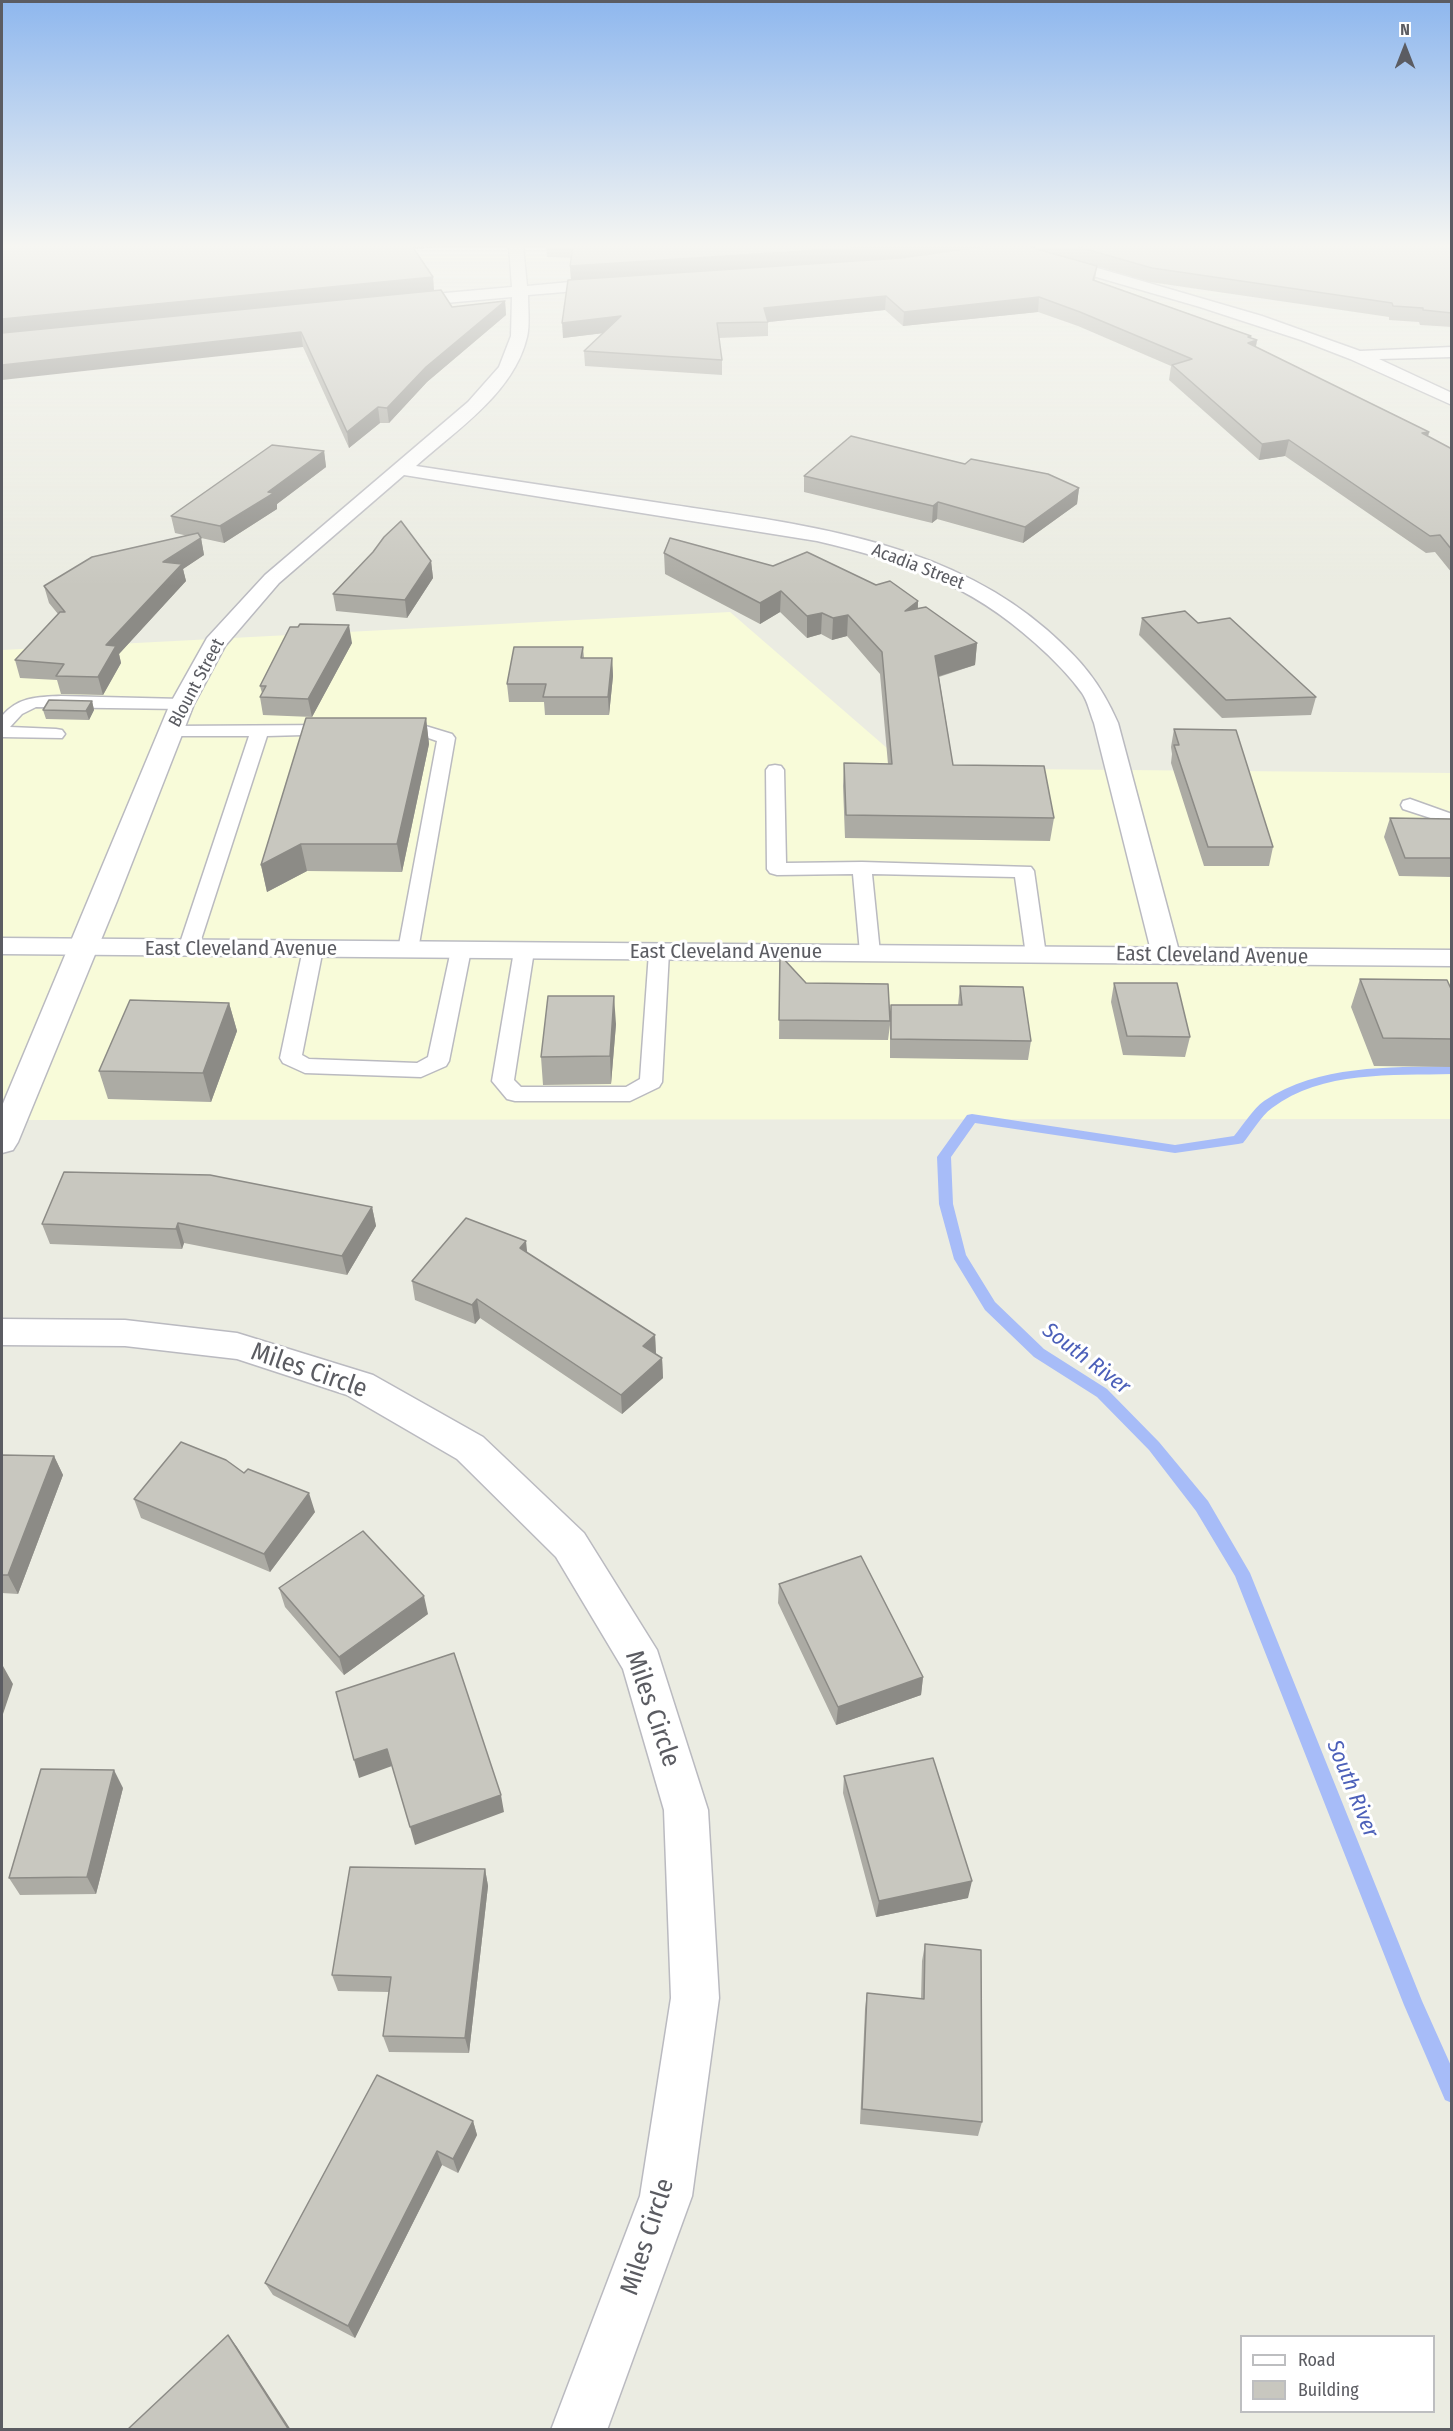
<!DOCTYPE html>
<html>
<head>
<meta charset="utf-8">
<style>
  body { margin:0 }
  #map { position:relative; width:1453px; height:2431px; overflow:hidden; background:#ebece2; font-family:"Fira Sans Condensed",sans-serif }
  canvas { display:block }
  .frame { position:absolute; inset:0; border:3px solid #5b5c62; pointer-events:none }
  .legend { position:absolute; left:1240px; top:2335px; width:195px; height:78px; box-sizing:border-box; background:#fff; border:2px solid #bdbec0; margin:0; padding:8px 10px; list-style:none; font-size:18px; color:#5b5c62 }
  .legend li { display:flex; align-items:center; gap:12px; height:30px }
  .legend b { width:30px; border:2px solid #bdbec0 }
  .north { position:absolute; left:1375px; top:18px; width:60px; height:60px; -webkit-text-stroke:4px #fff; paint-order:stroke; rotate:0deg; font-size:16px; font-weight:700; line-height:24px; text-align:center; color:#5b5c62 }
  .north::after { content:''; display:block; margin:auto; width:21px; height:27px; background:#5b5c62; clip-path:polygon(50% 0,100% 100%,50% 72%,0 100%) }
</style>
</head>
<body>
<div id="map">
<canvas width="1453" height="2431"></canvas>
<div class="frame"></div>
<ul class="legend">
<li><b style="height:8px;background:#fff"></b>Road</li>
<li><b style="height:16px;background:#c8c7bf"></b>Building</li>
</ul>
<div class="north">N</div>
</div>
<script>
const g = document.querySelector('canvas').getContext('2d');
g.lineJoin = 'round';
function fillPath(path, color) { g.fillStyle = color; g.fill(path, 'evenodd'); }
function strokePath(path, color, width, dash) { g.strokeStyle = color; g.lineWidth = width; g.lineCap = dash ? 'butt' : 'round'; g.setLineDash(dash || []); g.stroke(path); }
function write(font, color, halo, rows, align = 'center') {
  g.font = font + ' "Fira Sans Condensed",sans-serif'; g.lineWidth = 6; g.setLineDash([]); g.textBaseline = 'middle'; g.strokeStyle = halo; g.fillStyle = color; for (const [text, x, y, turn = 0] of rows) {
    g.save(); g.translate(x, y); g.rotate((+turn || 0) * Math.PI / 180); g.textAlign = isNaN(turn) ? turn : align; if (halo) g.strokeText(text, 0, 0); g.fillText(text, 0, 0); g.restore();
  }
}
fillPath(new Path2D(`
  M730 612 910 768 1451 773V1119L2 1120V650Z`), '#f8fbd9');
fillPath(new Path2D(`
  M1452 1066V1074C1392 1076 1322 1070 1272 1108 1261 1116 1252 1132 1243 1143L1238 1144 1175 1153 975 1123 951 1157 953 1204 966 1255 995 1302 1044 1349 1107 1389 1159 1442 1208 1501 1250 1573 1422 2001 1452 2068V2103L1445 2100 1404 2005 1235 1576 1196 1511 1149 1450 1097 1397 1034 1357 985 1310 954 1259 939 1204 937 1157 967 1115 972 1114 1175 1145 1234 1136C1243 1125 1253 1109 1264 1101 1319 1064 1388 1068 1452 1066Z`), '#a7bcf8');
const service = new Path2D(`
  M61 696 182 699 188 700 191 704 188 708 182 709 36 707 22 714 10 727 56 729 62 730 65 734 62 738 2 737V716C18 697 37 697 61 696Z
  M395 724H419L452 734 455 738 418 950 415 954H401L398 950 437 741 417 734 389 733 386 729 389 725Z
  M334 725 340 726 343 730 340 734 267 736 198 949 195 953H181L178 949 249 736H171L165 735 162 731 165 727 171 726Z
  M775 765 781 766 784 770 786 863 862 862 1031 867 1034 871 1046 955 1043 959 1036 961 1029 959 1026 955 1015 877 872 874 880 953 877 957H863L860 953 853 874 777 875 770 873 767 869 766 770 769 766Z
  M1410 799 1452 814V825L1403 809 1401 805 1403 801Z
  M313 943 320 945 323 949 302 1055 309 1059 417 1063 428 1057 451 950 454 946H468L471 950 449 1061 446 1066 421 1077 305 1073 283 1063 280 1058 303 949 306 945Z
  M524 945 531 947 534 951 514 1080 521 1087H626L640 1079 649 952 652 948H666L669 952 662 1082 659 1087 630 1101H515L507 1099 492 1081 514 951 517 947Z`);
const minor = new Path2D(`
  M509 246H523L527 286 613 278 621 283 613 288 528 295C528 309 530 325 527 337 514 393 456 430 416 466 499 479 583 491 667 504 798 524 943 539 1047 630 1081 660 1100 682 1118 723L1180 955 1176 961 1166 963 1156 961 1152 955 1094 723C1090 713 1088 702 1082 693 1069 675 1052 658 1035 643 969 583 902 561 817 541L404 475 279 583 225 646 194 704 117 901 18 1142 13 1150 2 1153V1106L170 704 207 638 265 575 468 402 499 367 511 336 512 297 401 307 393 302 401 297 512 287Z
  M1053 255 1262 316 1360 351 1452 347V357L1379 359 1452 393V405L1350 359 1301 340 1200 307 1048 263 1045 260Z
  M2 1319 125 1320 237 1333 373 1375 483 1437 584 1533 657 1650 708 1810 719 1998 692 2196 607 2430H551L640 2196 671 1998 664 1810 623 1669 556 1557 457 1459 347 1395 237 1359 125 1346 2 1345Z`);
const secondary = new Path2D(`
  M2 938 1452 950V966L2 954Z`);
strokePath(service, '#babac0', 3);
strokePath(minor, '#babac0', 3);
strokePath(secondary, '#bbbcc3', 3);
fillPath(service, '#fff');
fillPath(minor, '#fff');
fillPath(secondary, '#fff');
fillPath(new Path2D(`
  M2 246H449L414 249 433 277 434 291 452 307 505 301 506 315 427 382 389 423H380L349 448 303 347Z
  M546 246H1026L1097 266 1095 280 1251 336V338L1257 340 1256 347 1429 432 1428 437 1452 449V573L1435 552 1426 553 1285 456 1259 460 1169 380 1171 366 1078 326 1038 312 903 326 885 310 768 322V336L719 338 722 360V375L585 366 584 351 603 333 563 338 571 279 570 266 571 258 547 257ZM958 250 901 258 699 271 900 258Z
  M1034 246H1452V327L1420 325 1419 322 1389 320V317L1150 282 1035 248Z
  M324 451 326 467 277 504V509L224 543 201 538 204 555 183 569 186 581 119 654 121 663 103 695 61 694 57 680 20 678 15 660 58 614 49 603 44 586 188 536 175 533 171 516Z
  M965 464 1079 488 1077 504 1023 543 937 519 932 523 804 492V476Z
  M664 553 773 566 876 585 918 601V609L977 643 975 665 939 677 953 765 1054 818 1050 841 845 838 843 786 844 763 888 764 880 674 847 636 832 640 821 634 807 638 780 612 760 624 665 574Z
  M431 561 433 578 407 618 336 611 333 594Z
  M1142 618 1198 623 1316 697 1311 715 1222 718 1139 635Z
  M298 627 352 643 312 717 263 715 260 697 262 693 260 686Z
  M583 647 584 658H612L613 676 609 715H545L544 702H509L507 684Z
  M92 701 94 710 89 720 46 719 43 710Z
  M426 718 429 744 402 872 307 871 267 892 261 865Z
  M1174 729 1273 847 1269 866H1204L1171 763 1172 754 1171 747Z
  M1390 818 1452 819V877L1399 876 1384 837Z
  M780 955 806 983 890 1021 891 1005H958L960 986 1031 1041 1028 1060 890 1058V1025L888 1040 779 1039Z
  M1360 979 1452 991V1067L1374 1066 1351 1007Z
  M1114 983 1190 1037 1185 1057 1123 1055 1111 1002Z
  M229 1003 237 1031 211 1102 108 1099 99 1071Z
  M616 1024 611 1084 543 1085 541 1057Z
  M372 1207 376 1226 347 1275 184 1243 182 1249 50 1244 42 1224Z
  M527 1253 655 1335 656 1354 662 1358 663 1378 622 1414 480 1318 475 1324 415 1300 412 1281Z
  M2 1455 54 1456 63 1475 18 1594 2 1593Z
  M244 1473 315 1512 270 1572 141 1518 134 1499Z
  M779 1584 923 1677 921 1695 836 1725 778 1603Z
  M279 1588 428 1614 344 1675 285 1607Z
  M844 1776 968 1898 876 1917 843 1793Z
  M123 1788 96 1894 20 1895 9 1878Z
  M485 1869 488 1886 469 2053 389 2052 383 2036 389 1992 338 1991 332 1975Z
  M925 1944 982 2122 978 2136 860 2124 865 2009 867 1993 921 1999 922 1961Z
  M473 2121 477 2135 458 2173 442 2165 355 2338 273 2295 265 2283Z`), '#acaba4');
fillPath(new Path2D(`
  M407 246H449L408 249Z
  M881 246H991L900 258 571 280 570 266Z
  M433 277 434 291 2 335V319Z
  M886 296 885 310 768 322 764 308Z
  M1039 297 1038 312 903 326 904 312Z
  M505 301 506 315 427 382 389 423 387 408 426 367Z
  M621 316V331L563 338 562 323Z
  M301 332 303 347 2 380V365Z
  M1251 336 1250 343 1257 340 1254 355 1245 358 1248 337Z
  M378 407 380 423 349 448 347 432Z
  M1429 432 1425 447 1422 433Z
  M1289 440 1285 456 1259 460 1262 444Z
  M324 451 326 467 277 504V509L224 543 220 526Z
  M1079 488 1077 504 1023 543 1025 527Z
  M938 502 937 519 932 523 933 506Z
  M201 538 204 555 183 569 186 581 119 654 121 663 103 695 98 677 106 645 163 562Z
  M431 561 433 578 407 618 405 600Z
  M781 591 780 612 760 624V603Z
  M918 601 917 623 905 611Z
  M822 613 821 634 807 638V616Z
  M848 615 847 636 832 640 833 618Z
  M349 625 352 643 312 717 308 699Z
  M977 643 975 665 933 678 935 656Z
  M612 658 613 676 609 715 608 697Z
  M92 701 94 710 89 720 86 711Z
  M426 718 429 744 402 872 397 844Z
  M301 844 307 871 267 892 261 865Z
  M614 996 616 1024 611 1084 610 1056Z
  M229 1003 237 1031 211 1102 203 1073Z
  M372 1207 376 1226 347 1275 342 1256Z
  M178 1223 184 1243 182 1249 176 1229Z
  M526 1241 528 1260 520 1248Z
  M477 1299 480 1318 475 1324 472 1305Z
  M655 1335 656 1355 643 1346Z
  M662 1358 663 1378 622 1414 621 1395Z
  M54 1456 63 1475 18 1594 8 1575Z
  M309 1493 315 1512 270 1572 264 1554Z
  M424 1596 428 1614 344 1675 339 1657Z
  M3 1666 13 1684 2 1717V1669Z
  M923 1677 921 1695 836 1725 838 1707Z
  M387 1749 392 1766 359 1778 354 1760Z
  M114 1770 123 1788 96 1894 87 1877Z
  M501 1795 504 1812 415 1845 410 1827Z
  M485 1869 488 1886 469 2053 465 2038Z
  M972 1881 968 1898 876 1917 879 1901Z
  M473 2121 477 2135 458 2173 453 2159Z
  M437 2151 442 2165 355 2338 348 2326Z
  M228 2335 237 2347 291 2430H289Z`), '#8c8b86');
const building = new Path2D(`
  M2 246H412L433 277 2 319Z
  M573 246H881L570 266Z
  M987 246H1026L1097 266 1093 280 1251 336 1248 337 1257 340 1248 343 1429 432 1422 433 1452 449V550L1440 535 1430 536 1289 440 1262 444 1172 365 1192 359 1080 312 1039 297 904 312 886 296 764 308 768 322 717 323 722 360 584 351 621 316 562 323 568 280 901 258Z
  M1075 246H1452V313L1423 310V308L1393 306 1392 303 1152 268Z
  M441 290 452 307 505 301 426 367 387 408 378 407 347 432 301 332 2 365V333Z
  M851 436 965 464 971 459 1048 474 1079 488 1025 527 938 502 933 506 804 476Z
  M272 445 324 451 268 492 274 493 220 526 171 516Z
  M401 521 431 561 405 600 333 594 373 552 384 537Z
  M198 533 201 538 163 562 182 564 106 645 116 646 98 677 56 676 64 664 15 660 60 612H65L44 586 92 557Z
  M670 538 773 566 807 552 876 585 890 581 918 601 905 611 926 607 977 643 935 656 953 765 1044 766 1054 818 846 815 844 763 892 764 882 652 848 615 833 618 822 613 807 616 781 591 760 603 664 553Z
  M1185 611 1198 623 1230 618 1316 697 1226 700 1142 618Z
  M300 624 349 625 308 699 260 697 266 686H260L290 627H298Z
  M514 647H583L581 658H612L608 697H543L546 684H507Z
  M49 700 92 701 86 711 43 710Z
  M306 718H426L397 844H301L261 865Z
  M1174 729 1236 730 1273 847H1208L1174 745H1179Z
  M1390 818 1452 819V858H1405Z
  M780 955 806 983 888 984 890 1021 779 1020Z
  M1360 979 1447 980 1452 991V1039L1383 1038Z
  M1114 983H1177L1190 1037 1127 1036Z
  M960 986 1023 987 1031 1041 891 1039V1005H962Z
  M548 996H614L610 1056 541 1057Z
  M130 1000 229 1003 203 1073 99 1071Z
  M64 1172 210 1175 372 1207 342 1256 178 1223 176 1229 42 1224Z
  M466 1218 526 1241 520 1248 655 1335 643 1346 662 1358 621 1395 477 1299 472 1305 412 1281Z
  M181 1442 226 1460 244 1473 248 1469 309 1493 264 1554 134 1499Z
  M2 1455 54 1456 8 1575H2Z
  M363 1531 424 1596 339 1657 279 1588Z
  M861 1556 923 1677 838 1707 779 1584Z
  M454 1653 501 1795 410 1827 387 1749 354 1760 336 1692Z
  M933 1758 972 1881 879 1901 844 1776Z
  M41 1769 114 1770 87 1877 9 1878Z
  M350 1867 485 1869 465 2038 383 2036 391 1977 332 1975Z
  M925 1944 981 1950 982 2122 862 2109 867 1993 924 1999Z
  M377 2075 473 2121 453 2159 437 2151 348 2326 265 2283Z
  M228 2335 289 2430H127Z`);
fillPath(building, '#c8c7bf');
strokePath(building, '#8c8b86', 1.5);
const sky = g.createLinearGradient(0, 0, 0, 586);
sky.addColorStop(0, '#8eb7ee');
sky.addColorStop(0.42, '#f6f6f2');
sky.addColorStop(1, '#f6f6f200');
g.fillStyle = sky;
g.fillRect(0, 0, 1453, 586);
write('18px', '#5b5c62', '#fff', [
  ["Acadia Street",918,567,21],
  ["Blount Street",197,683,-62]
]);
write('21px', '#5b5c62', '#fff', [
  ["East Cleveland Avenue",241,949],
  ["East Cleveland Avenue",726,952],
  ["East Cleveland Avenue",1212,956,1]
]);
write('italic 22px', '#4c60b9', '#fff', [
  ["South River",1086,1359,37],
  ["South River",1352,1789,68]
]);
write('26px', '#5b5c62', '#fff', [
  ["Miles Circle",309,1371,19],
  ["Miles Circle",652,1709,71],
  ["Miles Circle",648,2237,-72]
]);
</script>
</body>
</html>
